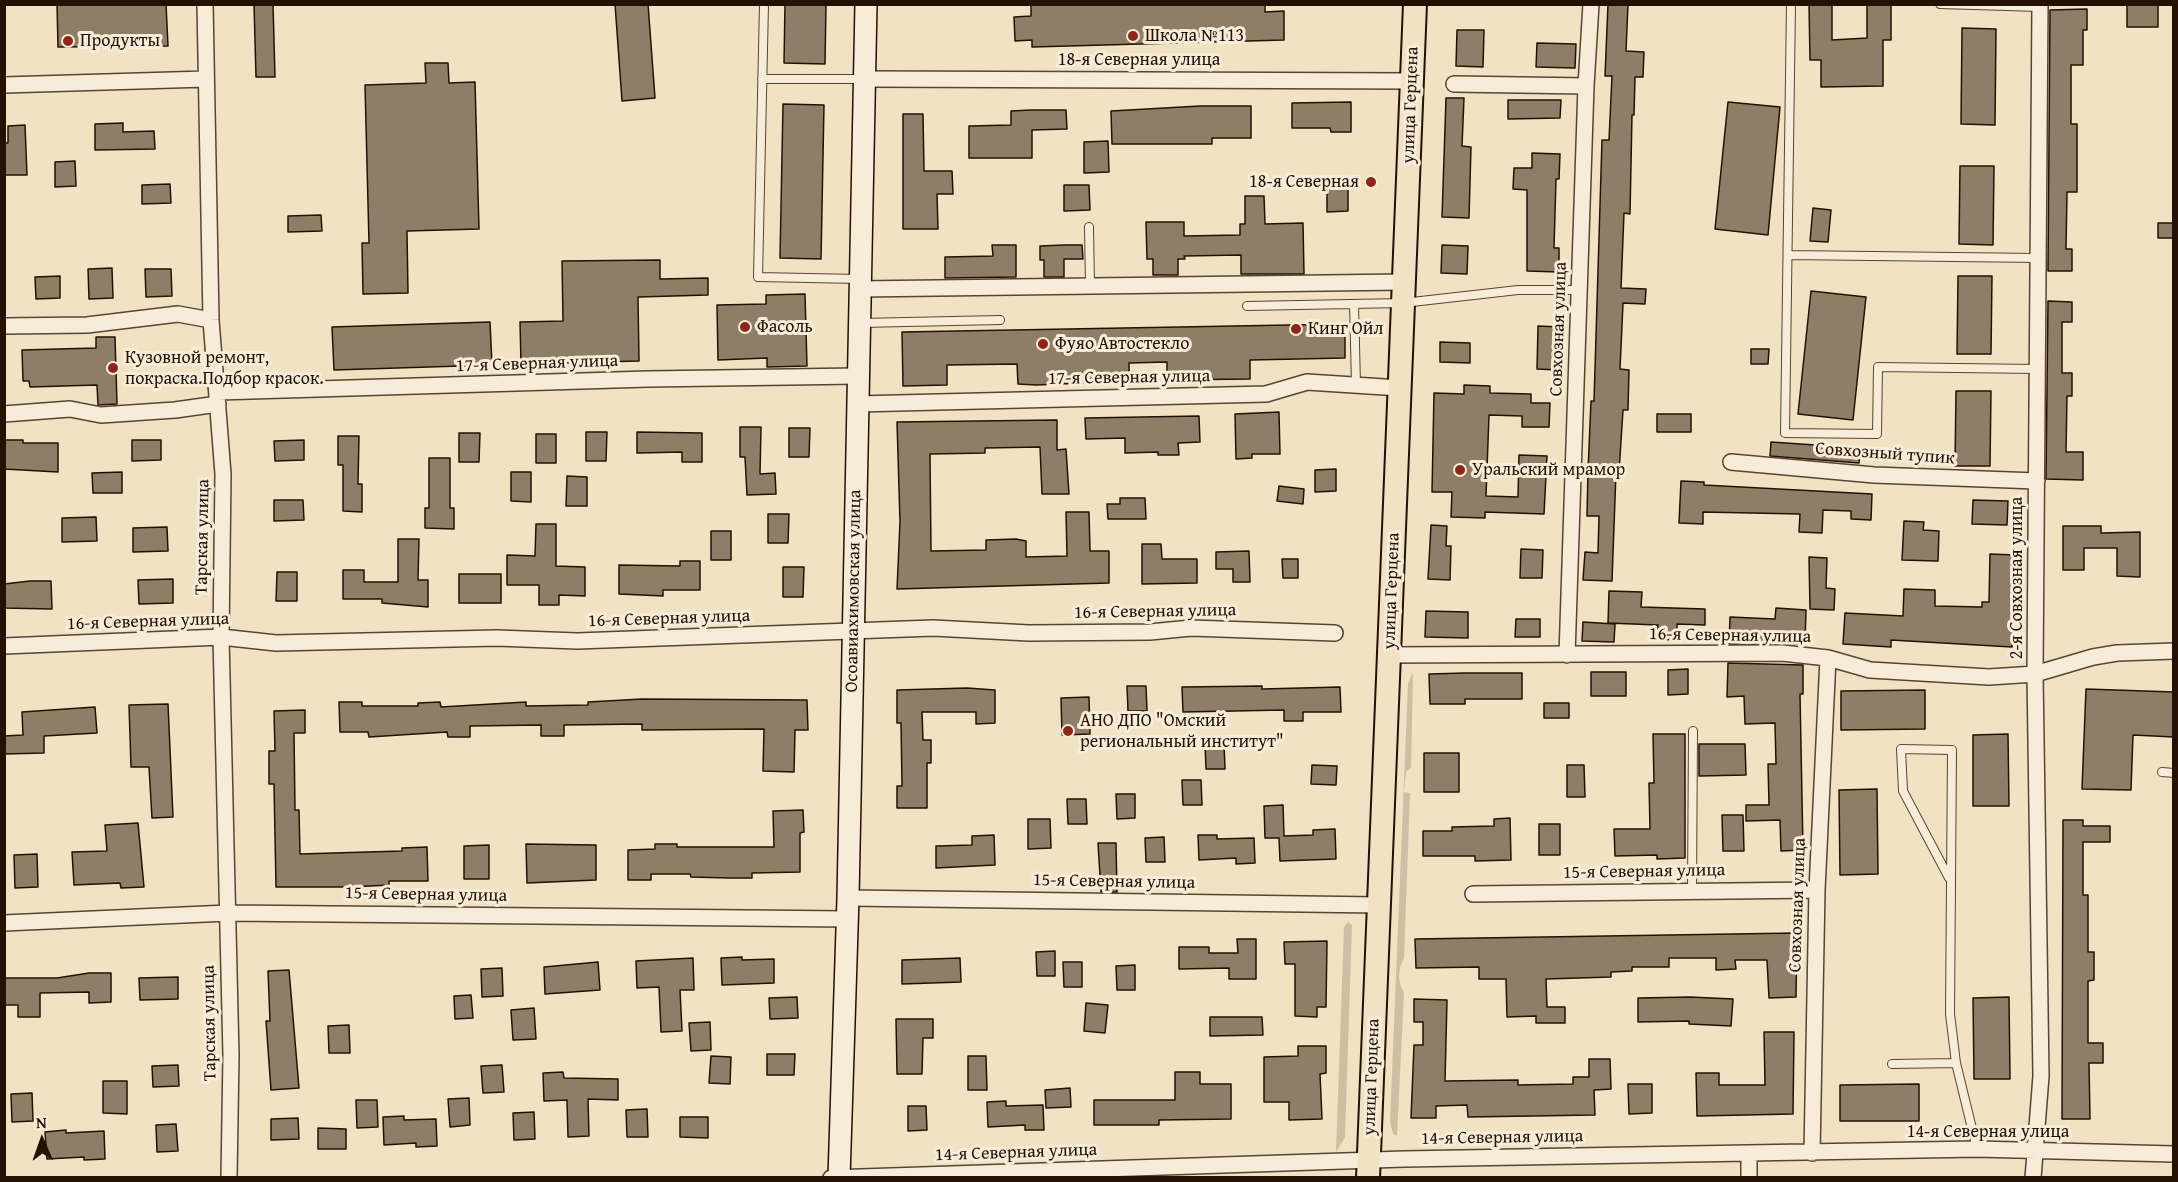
<!DOCTYPE html>
<html>
<head>
<meta charset="utf-8">
<style>
  body { margin:0 }
  #map { position:relative; width:2178px; height:1182px; overflow:hidden; background:#f1e2c3; font-family:"Gentium Book Plus",serif }
  canvas { display:block }
  .frame { position:absolute; inset:0; border:6px solid #241104; pointer-events:none }
  .north { position:absolute; left:12px; top:1110px; width:60px; height:60px; -webkit-text-stroke:4px #f6ecd8; paint-order:stroke; rotate:358deg; font-size:16px; font-weight:700; line-height:24px; text-align:center; color:#241104 }
  .north::after { content:''; display:block; margin:auto; width:21px; height:27px; background:#241104; clip-path:polygon(50% 0,100% 100%,50% 72%,0 100%) }
</style>
</head>
<body>
<div id="map">
<canvas width="2178" height="1182"></canvas>
<div class="frame"></div>
<div class="north">N</div>
</div>
<script>
const g = document.querySelector('canvas').getContext('2d');
g.lineJoin = 'round';
function fillPath(path, color) { g.fillStyle = color; g.fill(path, 'evenodd'); }
function strokePath(path, color, width, dash) { g.strokeStyle = color; g.lineWidth = width; g.lineCap = dash ? 'butt' : 'round'; g.setLineDash(dash || []); g.stroke(path); }
function write(font, color, halo, rows, align = 'center') {
  g.font = font + ' "Gentium Book Plus",serif'; g.lineWidth = 6; g.setLineDash([]); g.textBaseline = 'middle'; g.strokeStyle = halo; g.fillStyle = color; for (const [text, x, y, turn = 0] of rows) {
    g.save(); g.translate(x, y); g.rotate((+turn || 0) * Math.PI / 180); g.textAlign = isNaN(turn) ? turn : align; if (halo) g.strokeText(text, 0, 0); g.fillText(text, 0, 0); g.restore();
  }
}
fillPath(new Path2D(`
  M1413 672 1411 768 1406 772 1404 792 1410 793 1404 958C1398 967 1397 983 1404 992L1397 1136 1393 1134 1390 1122 1408 684Z
  M1348 922 1352 925 1345 1137 1336 1152 1344 927Z`), '#cebea3');
const building = new Path2D(`
  M57 4H166L168 46 58 47Z
  M254 4H273L275 77H256Z
  M615 4H648L655 98 622 101Z
  M785 4H826L825 64 784 63Z
  M1265 4V12L1284 11V40L1032 47V40L1015 41 1014 17 1031 16V5Z
  M1608 4H1628L1626 51 1644 52 1643 77H1635L1634 115H1632L1630 214 1624 213 1621 288 1646 289 1645 304 1623 303 1620 369 1629 370 1628 410H1623L1619 472H1616L1612 581 1583 580 1585 552 1598 553 1599 516H1587L1588 471 1591 401H1594L1602 140H1609L1612 76H1605Z
  M1809 4H1832V40L1867 38V4H1891V40H1883V86L1821 87V60H1810Z
  M2127 4H2158V27H2127Z
  M2087 9V30H2083V65H2071V124H2077V192H2067L2066 249H2072V271H2048L2050 10Z
  M1962 28 1996 29 1995 125 1961 124Z
  M1457 30H1484L1483 67 1456 66Z
  M1537 43 1576 44 1575 68 1536 67Z
  M425 63H448L449 83 475 82 479 229 407 231 408 293 363 294 362 243H369L365 85 426 83Z
  M1446 98H1464L1462 146 1471 147 1469 218 1442 217Z
  M1508 100H1561L1560 118 1508 119Z
  M1351 102V132H1331L1330 128H1292V103Z
  M1728 102 1780 107 1768 235 1715 229Z
  M783 104 824 105 821 259 780 258Z
  M1200 106H1251V138H1212V144H1112L1111 111Z
  M1031 110H1066L1067 129 1032 130V158H969V126L1011 125V111Z
  M903 114H923L924 171H952L953 194H937L938 229H903Z
  M123 123V132L154 131 155 149 95 150V124Z
  M25 125 27 175H4V143H8V126Z
  M1108 141 1109 172 1084 173V142Z
  M1532 153 1560 154 1559 179H1556L1554 248H1559V272L1527 271V190L1513 189 1514 168H1532Z
  M75 161 76 186 55 187V162Z
  M1960 166H1994L1993 245 1959 244Z
  M170 184 171 203 142 204V185Z
  M1064 185H1089L1090 210 1064 211Z
  M1327 187H1348V211L1327 212Z
  M1245 196H1264L1265 224 1303 223 1304 274H1241V255L1184 256 1185 259H1178V275H1153V259H1147L1146 222H1184V236L1240 235V224H1245Z
  M1813 208 1831 210 1828 242 1810 241Z
  M321 215 322 231 288 232V216Z
  M2158 223H2174V238H2158Z
  M992 245H1016V277L945 278V257L993 256Z
  M1064 245H1082L1083 259H1064V277H1044V260H1040V246Z
  M1442 245 1468 246 1467 274 1441 273Z
  M660 260V279L708 278V295L638 297 639 361 521 364 520 322 563 321 562 261Z
  M112 268 113 298 89 299 88 269Z
  M145 269H171L172 296 146 297Z
  M60 276V298L36 299 35 277Z
  M1958 276H1992L1991 354H1957Z
  M1811 291 1866 297 1853 420 1798 414Z
  M805 294 807 366 767 367V358L718 360 717 305 766 304V295Z
  M2048 301 2072 302V322H2062V373H2072V396H2067L2066 452H2083V480L2046 479Z
  M490 322 492 365 334 370 332 327Z
  M1345 324V358L1250 360V379L1167 380V362L1129 363V381L1036 385 1018 384 1017 364 947 365V385L903 386 902 332Z
  M1538 326 1560 327 1559 370 1537 369Z
  M96 337H115L117 404 98 405 97 385 30 387 29 381H23L22 350 96 348Z
  M1440 342 1470 343V363L1440 362Z
  M1751 349H1769L1768 364H1751Z
  M1464 385 1490 386V393L1531 394V403H1550L1549 427H1522V416L1489 415 1486 496 1518 497 1519 455 1547 456 1544 514 1485 512V518L1451 517 1452 492H1432L1434 393 1464 394Z
  M1956 391H1991L1990 466H1955Z
  M1279 412 1280 454H1252V458L1236 459 1235 414Z
  M1657 414H1691V432H1657Z
  M1199 416 1200 442 1178 443 1179 455H1158V452L1125 453V438L1086 439 1085 418Z
  M1057 420V450L1066 449 1069 494H1042L1040 447 985 448V453L930 454 931 551 986 550V540L1016 539 1026 541V557L1067 556 1066 512H1089L1090 551H1109V583L897 589 900 522 897 422Z
  M740 427H761L760 474 775 473 776 494 747 495 745 457H740Z
  M789 428H810L809 457H789Z
  M586 432H607L606 461H586Z
  M637 432 702 433V462H682V452L637 453Z
  M459 433H480L479 462H459Z
  M536 434H556V463H536Z
  M338 436H359L358 484H362V512L343 511V465H338Z
  M4 440H23V443H58V472L4 469Z
  M132 440H161V460L132 461Z
  M304 440V460L275 461 274 441Z
  M1771 442 1860 448 1859 463 1770 456Z
  M429 458H450V508H454V529L425 528V508H429Z
  M1336 469V491L1315 492V470Z
  M122 472V493H93L92 473Z
  M511 472H531V502L511 501Z
  M567 476 587 477V506H566Z
  M1681 481 1704 482V485L1872 494 1871 520 1851 519V511L1823 510 1822 533 1799 532 1800 514 1703 512V524L1679 523Z
  M1279 486 1304 489 1303 504 1277 501Z
  M1120 498H1145L1146 519H1108L1107 504H1120Z
  M274 500H303L304 520 274 521Z
  M1973 500 2008 501 2007 525 1972 524Z
  M768 514H789L788 543H768Z
  M96 517 97 541 62 542V518Z
  M1904 521 1924 522 1923 530 1939 531 1938 561 1902 560Z
  M536 524H556V566L585 567V596L559 595V605H539V585H507V555L535 556Z
  M1431 525 1447 526 1446 546H1451L1450 580 1428 579Z
  M2063 526H2101V533L2140 532V577L2117 576V548H2084V570H2063Z
  M167 527 168 551 133 552V528Z
  M711 531H731V560H711Z
  M398 539H419L418 580H428V607L382 603V599H343V570H364V582H398Z
  M1142 544H1161L1162 559H1197V583L1142 584Z
  M1521 549 1543 550 1542 578H1520Z
  M1249 551 1250 582H1233V569H1216V552Z
  M1990 554 2015 555 2012 647 1891 640V647L1843 644 1845 613 1903 616 1904 589 1935 590V606L1982 607V602H1989Z
  M1809 557 1827 558 1826 588 1835 589 1834 610 1810 609Z
  M1282 559H1298V578H1283Z
  M680 561H700V590H663V596L619 594V565L680 566Z
  M783 567H804L803 597H783Z
  M277 572H297V601H276Z
  M459 574H501V603H459Z
  M173 579V603L139 604 138 580Z
  M30 581H51L52 609 4 608V584Z
  M1609 591 1642 592 1641 607 1705 609V625L1677 624V640L1657 639 1658 625 1608 623Z
  M1776 608 1806 610 1805 644H1729L1730 617 1775 619Z
  M1426 611 1468 612V638L1425 637Z
  M1516 619H1540V637H1515Z
  M1583 622 1615 624 1614 642 1582 641Z
  M1728 663 1803 665V694H1800L1803 850 1781 851 1780 820 1746 821V805H1769L1768 764H1776L1775 723 1745 724 1744 696 1727 697Z
  M1688 669V694L1668 695V670Z
  M1591 672H1626V696H1591Z
  M1465 673H1522V699H1465V704H1430L1429 674Z
  M1127 686H1146L1147 711H1128Z
  M1262 686V689L1340 687 1341 712H1303V721H1284V710L1183 712 1182 687Z
  M967 688 995 690V723L976 724V712H922L923 740H931V763H927V808H897V786H902L901 723H897V690Z
  M2086 689 2174 692V737L2133 735 2131 790 2082 789Z
  M1925 690V729L1841 730V691Z
  M1089 697 1090 734 1062 735 1061 698Z
  M642 699 807 700 808 730H795L794 772 763 771 764 729 642 730V724L564 725V736H541V725L470 726V737H448L447 732 369 737 368 732H340L339 702H362V706H418V703L440 702 441 707 526 702V706L588 705V702Z
  M1544 703H1569V718H1544Z
  M168 704 173 817 152 818 149 767H131L129 705Z
  M95 707 97 733 44 736V753L4 754V736L23 735 22 712Z
  M305 710V733H294L295 810H299L300 854 402 851V848L427 847 428 881H389V885L351 887H276L274 784H269V751H275L274 711Z
  M1653 734H1685V858L1657 859V855L1615 856 1614 829H1650L1649 783H1654Z
  M2008 734 2009 806H1973V735Z
  M1205 744H1224L1225 769H1206Z
  M1699 744H1745L1746 775 1699 776Z
  M1424 753H1459V792H1424Z
  M1312 765 1337 766 1336 785 1311 784Z
  M1567 765H1584L1585 797H1567Z
  M1182 780H1201L1202 805H1183Z
  M1877 789 1878 874 1840 875 1839 790Z
  M1116 794H1135V818L1117 819Z
  M1067 799H1086L1087 824H1068Z
  M1283 805 1284 836 1313 835V830L1335 829 1336 859 1280 861 1279 838H1265L1264 806Z
  M803 810 804 832 800 833V872L752 873V878H729L691 877 690 874H651V880H628V850L655 849V844H677V847H774L773 811Z
  M1722 815H1743L1744 851H1723Z
  M1510 818 1511 860 1475 861V856H1423V831H1452V827L1494 826V819Z
  M1028 819H1050L1051 848 1028 849Z
  M2063 820H2083V826H2110V842H2083V895H2088V952H2094V980L2088 981V1043H2103V1063H2089L2090 1119H2062Z
  M138 823 144 887 121 888 120 883 74 885 72 852 107 851 105 825Z
  M1539 824H1560V855H1539Z
  M994 835 995 865 936 868V846L972 845V836Z
  M1198 835H1217V839L1254 838 1255 863 1236 864V858L1199 860Z
  M1164 837 1165 862H1146L1145 838Z
  M1098 843H1116L1117 892H1101Z
  M526 844 596 845V880L527 883Z
  M489 845V879H464V846Z
  M37 854 38 887 15 888 14 855Z
  M1797 933 1796 997 1769 998 1767 960H1735L1736 969 1716 970V958H1669V967H1632V971L1611 972V977L1546 979 1547 1007H1565V1023H1536V1016L1507 1017 1506 979H1479V967L1416 968 1415 939Z
  M1237 939H1256V979H1229V968L1179 969V947H1209V953H1238Z
  M1327 941 1326 1007H1317V1017L1295 1016V964H1285L1284 942Z
  M1055 951V976H1037L1036 952Z
  M742 957V960L774 959V983L722 985 721 958Z
  M693 958 694 990H680L682 1031 661 1032 659 987 637 988 636 961Z
  M960 958 961 982 902 984V960Z
  M598 962 600 990 545 994 544 967Z
  M1063 962H1082V987H1064Z
  M1135 965V990H1117L1116 966Z
  M502 968 503 996 482 997 481 969Z
  M289 970 299 1088 271 1090 266 1021H270L268 971Z
  M89 973H111V1002L89 1003V992L40 993V1017H18V1005H4V978H57Z
  M178 977V999L140 1000 139 978Z
  M471 995 473 1018 455 1019 454 996Z
  M797 997 798 1018 770 1019 769 998Z
  M1690 997 1733 999 1731 1026 1689 1024V1021L1638 1022V998Z
  M2009 997 2010 1079H1974L1973 998Z
  M1414 999 1447 1000 1445 1081 1518 1080V1085L1573 1084V1077H1589V1059H1610L1611 1089 1594 1090 1595 1115 1468 1117 1467 1105 1436 1106V1118H1411L1414 1045H1423V1022H1414Z
  M1086 1003 1108 1005 1105 1033 1084 1031Z
  M534 1008 536 1039 513 1040 511 1010Z
  M1210 1017H1262L1263 1035 1210 1036Z
  M896 1019H933V1038H923L922 1074H897Z
  M710 1022 711 1050 691 1051 689 1023Z
  M349 1025 350 1053H329L328 1026Z
  M1764 1032H1794L1793 1114 1697 1116 1696 1073H1719V1085H1765Z
  M1298 1046H1326V1073L1320 1074 1322 1119 1289 1120V1102H1264V1057L1298 1056Z
  M767 1054H795L794 1075H767Z
  M711 1056 731 1057 730 1084 709 1083Z
  M968 1056H986L987 1090H968Z
  M178 1065 179 1086 153 1087 152 1066Z
  M502 1065 504 1092 483 1093 481 1066Z
  M563 1072 564 1078 618 1079V1100L588 1099 589 1136 568 1137 567 1100 544 1101 543 1073Z
  M1175 1072H1200V1084H1231V1119L1159 1120V1125H1094V1100H1175Z
  M103 1081H127V1114L103 1113Z
  M1628 1084H1652V1113L1629 1114Z
  M1919 1084V1121H1840V1085Z
  M1070 1088 1071 1107 1046 1108 1045 1090Z
  M32 1093 33 1121 12 1122 11 1094Z
  M469 1098 470 1125 450 1127 448 1099Z
  M356 1100H377L378 1127 357 1128Z
  M1006 1101V1106L1043 1105 1044 1130H1025V1125L988 1127 987 1102Z
  M908 1106H926L927 1130 908 1131Z
  M647 1109 648 1137H627L626 1110Z
  M534 1112 535 1139 514 1140 513 1113Z
  M404 1116V1120L436 1119 437 1146 416 1147V1143L384 1145 383 1117Z
  M680 1117H708V1138L680 1137Z
  M298 1118 299 1139 271 1140V1119Z
  M176 1124 178 1151 157 1152 156 1125Z
  M318 1128 346 1129V1149H318Z
  M66 1130V1133L104 1131 105 1159 84 1160V1157L47 1159 45 1132Z`);
fillPath(building, '#8f7e67');
strokePath(building, '#241104', 1.5);
const lane = new Path2D(`
  M764 4 758 277 859 279
  M1791 4 1785 433 1877 434 1878 367 2037 369
  M1940 4 2040 7
  M762 79H863
  M1089 227 1090 286
  M1788 255 2038 258
  M1354 304 1356 385
  M1247 306 1403 303 1518 290H1580
  M860 323 1000 320
  M2162 772 2174 773
  M1949 878 1903 791 1901 749 1952 750 1950 1014 1956 1063 1977 1149
  M1692 891 1693 731
  M1892 1064 1956 1063`);
const street = new Path2D(`
  M205 4 211 320 223 474 221 637 231 1055 229 1178
  M865 79 1413 81
  M1454 84 1586 86
  M4 85 206 79
  M859 289 1404 282
  M4 326 87 325 178 314 211 320
  M218 392 648 379 858 376
  M857 404 1266 394 1307 382 1400 388
  M4 414 70 409 101 415 175 410 218 404
  M1731 462 1874 475 2037 481
  M4 646 221 637 276 643 497 638 577 641 933 628 1029 633 1150 632 1191 628 1335 633
  M1389 655 1782 653 1828 658 1870 670 1989 677 2035 674 2093 657 2117 653 2174 651
  M1567 655 1586 86 1591 4
  M1473 894 1817 890
  M848 898 1379 905
  M4 923 228 913 848 919
  M1812 1153 1817 890 1828 658
  M1749 1155V1178
  M831 1178 1404 1159 1977 1149 2174 1154
  M2033 1178 2041 1076 2035 674 2040 4`);
const secondary = new Path2D(`
  M839 1178 848 898 866 4`);
const primary = new Path2D(`
  M1368 1178 1415 4`);
strokePath(lane, '#574534', 10);
strokePath(street, '#574534', 18);
strokePath(secondary, '#241104', 24);
strokePath(primary, '#241104', 26);
strokePath(lane, '#f6ecd8', 8);
strokePath(street, '#f6ecd8', 15);
strokePath(secondary, '#f6ecd8', 21);
strokePath(primary, '#f1e2c3', 22);
for (const [x, y, r, color] of [
  [1133,36,6,"#8f2418"],
  [68,41,6,"#8f2418"],
  [1371,182,6,"#8f2418"],
  [745,327,6,"#8f2418"],
  [1296,329,6,"#8f2418"],
  [1043,344,6,"#8f2418"],
  [113,368,6,"#8f2418"],
  [1460,470,6,"#8f2418"],
  [1068,731,6,"#8f2418"]
]) { const dot = new Path2D(); dot.arc(x, y, r, 0, 2 * Math.PI); g.fillStyle = color; g.fill(dot); strokePath(dot, '#f6ecd8', 2); }
write('18px', '#241104', '#f6ecd8', [
  ["Школа №113",1145,36],
  ["Продукты",80,41],
  ["18-я Северная",1359,182,"right"],
  ["Фасоль",757,327],
  ["Кинг Ойл",1308,329],
  ["Фуяо Автостекло",1055,344],
  ["Кузовной ремонт,",125,358],
  ["покраска.Подбор красок.",125,379],
  ["Уральский мрамор",1472,470],
  ["АНО ДПО \"Омский",1080,721],
  ["региональный институт\"",1080,742]
], 'left');
write('18px', '#241104', '#f6ecd8', [
  ["18-я Северная улица",1139,60],
  ["улица Герцена",1411,105,-88],
  ["Совхозная улица",1559,329,-88],
  ["17-я Северная улица",537,364,-2],
  ["17-я Северная улица",1129,378,-1],
  ["Совхозный тупик",1885,454,4],
  ["Тарская улица",203,537,-89],
  ["2-я Совхозная улица",2017,578,-90],
  ["Осоавиахимовская улица",854,591,-89],
  ["улица Герцена",1392,591,-88],
  ["16-я Северная улица",1155,612,-1],
  ["16-я Северная улица",669,619,-2],
  ["16-я Северная улица",148,622,-2],
  ["16-я Северная улица",1730,636,1],
  ["15-я Северная улица",1644,872,-1],
  ["15-я Северная улица",1114,882,1],
  ["15-я Северная улица",426,895,1],
  ["Совхозная улица",1798,905,-88],
  ["Тарская улица",210,1023,-91],
  ["улица Герцена",1372,1077,-88],
  ["14-я Северная улица",1988,1132],
  ["14-я Северная улица",1502,1138,-1],
  ["14-я Северная улица",1016,1153,-2]
]);
</script>
</body>
</html>
